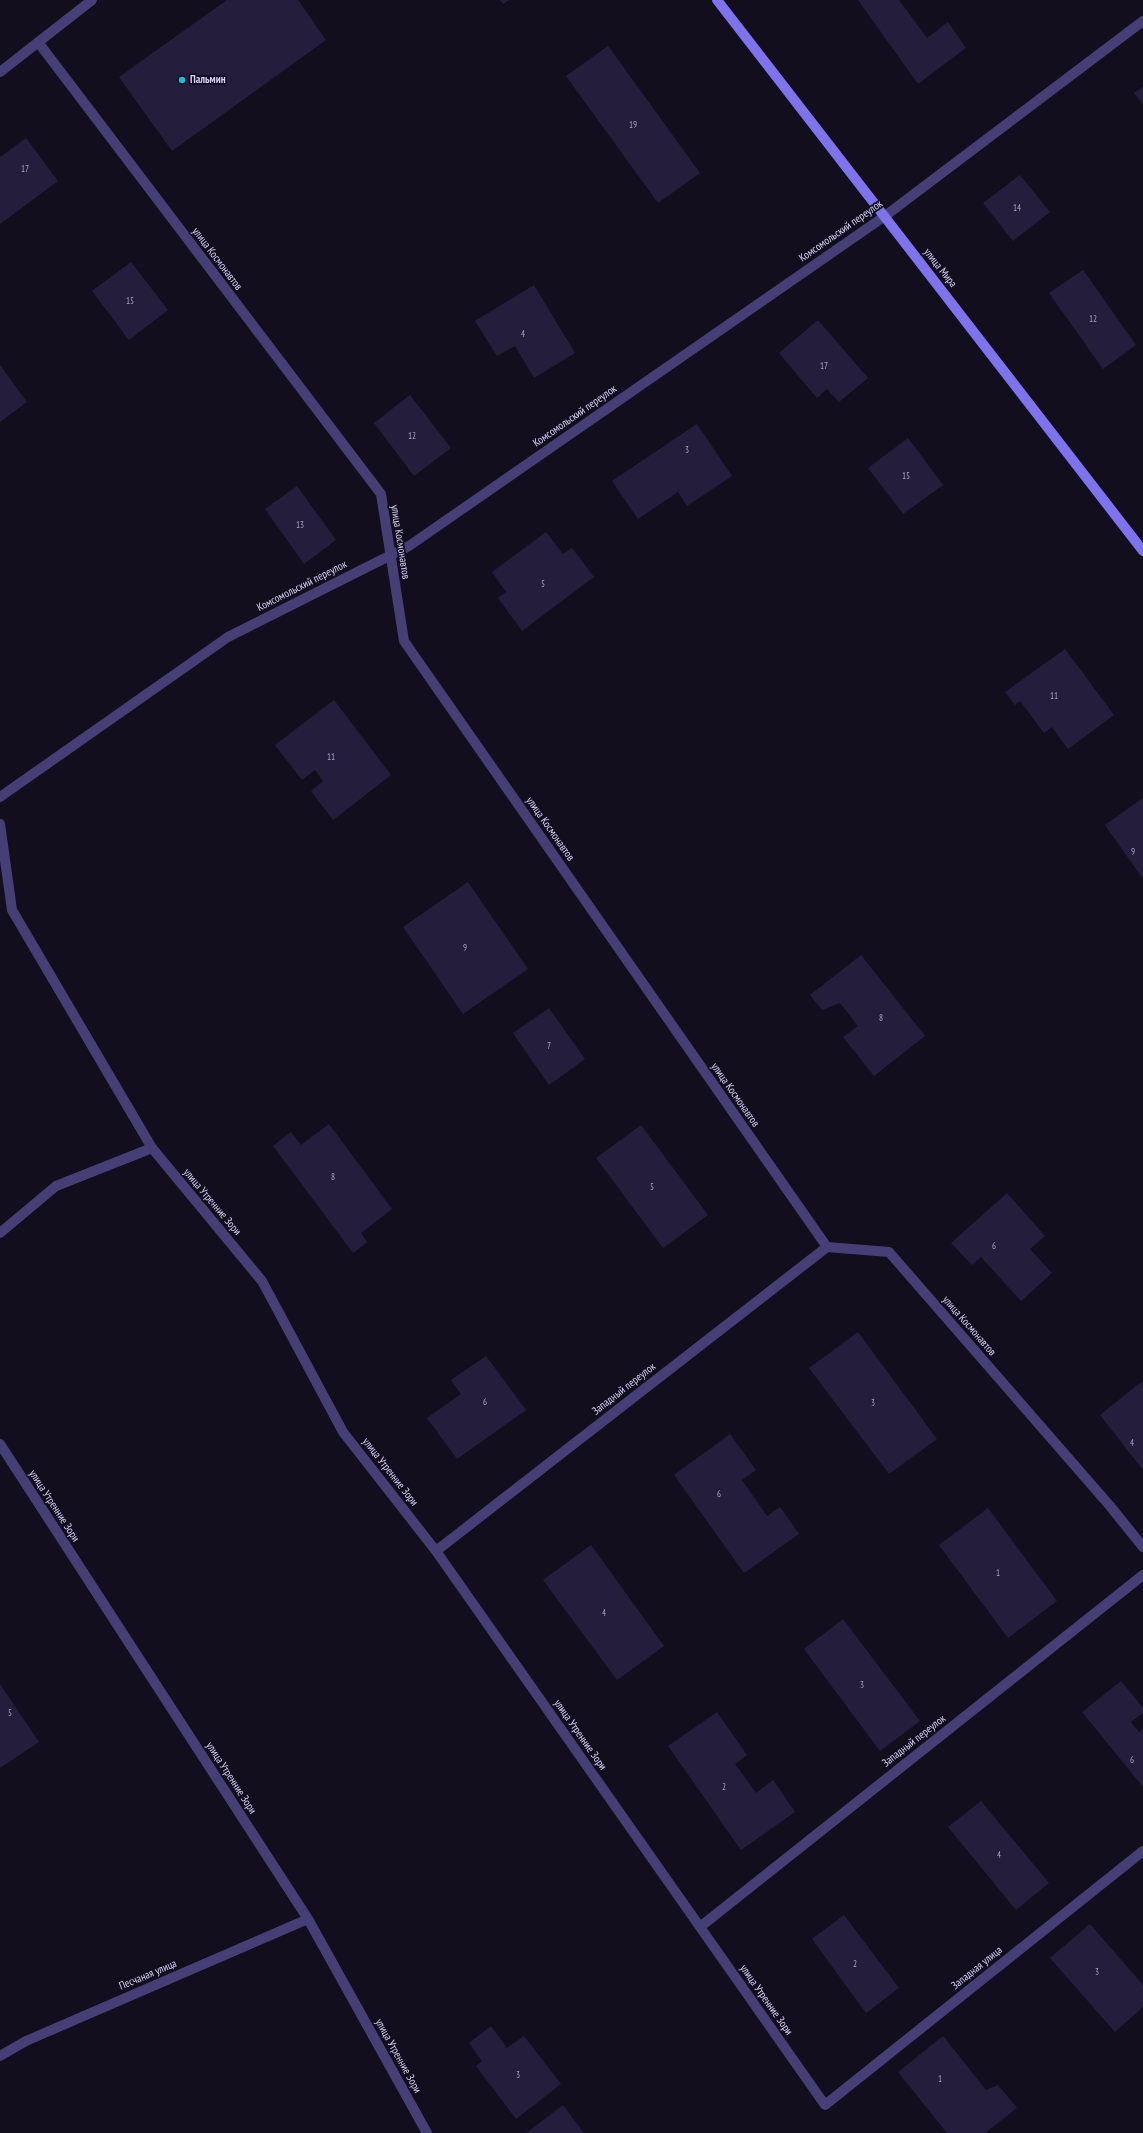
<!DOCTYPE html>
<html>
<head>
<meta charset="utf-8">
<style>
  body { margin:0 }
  canvas { display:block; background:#120e1d }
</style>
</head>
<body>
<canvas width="1143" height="2133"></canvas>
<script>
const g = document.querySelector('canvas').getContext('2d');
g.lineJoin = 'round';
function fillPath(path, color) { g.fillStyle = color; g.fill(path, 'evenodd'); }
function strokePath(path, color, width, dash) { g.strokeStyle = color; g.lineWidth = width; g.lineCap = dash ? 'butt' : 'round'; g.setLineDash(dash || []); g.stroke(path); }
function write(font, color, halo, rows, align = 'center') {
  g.font = font + ' "PT Sans Narrow",sans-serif'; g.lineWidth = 3.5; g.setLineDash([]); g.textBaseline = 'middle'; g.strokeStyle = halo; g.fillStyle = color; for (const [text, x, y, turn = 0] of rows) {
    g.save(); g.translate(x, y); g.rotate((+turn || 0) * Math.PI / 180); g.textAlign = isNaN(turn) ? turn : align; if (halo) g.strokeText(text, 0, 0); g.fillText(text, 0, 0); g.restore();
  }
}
fillPath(new Path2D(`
  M227 0H298L326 40 172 151 119 77Z
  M500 0H509L503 4Z
  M858 0H899L927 38 948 22 966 48 918 84Z
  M608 46 700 173 658 203 566 76Z
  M1143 87V104L1134 93Z
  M26 138 58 181 0 224V157Z
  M1020 175 1050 212 1013 241 983 203Z
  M131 262 168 310 129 340 92 291Z
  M1083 270 1136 345 1103 369 1049 293Z
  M534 285 575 353 534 378 515 346 497 356 475 321Z
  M818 320 868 378 839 402 827 389 817 398 779 353Z
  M0 365 27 402 0 422Z
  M410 395 451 448 414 476 374 423Z
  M697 424 732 476 687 506 678 492 638 519 612 481Z
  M908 438 943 485 903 514 868 468Z
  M297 486 336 540 304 564 265 509Z
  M546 532 563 554 572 548 594 577 522 631 498 598 506 592 492 572Z
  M1065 649 1114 715 1068 749 1052 727 1044 733 1020 701 1015 705 1005 692Z
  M334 700 391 775 333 820 311 791 323 781 315 770 302 780 275 745Z
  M1143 798V879L1105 825Z
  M468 882 528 969 463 1014 403 927Z
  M861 955 925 1036 874 1076 843 1037 858 1026 840 1003 822 1010 810 995Z
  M549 1008 585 1059 549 1085 513 1033Z
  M329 1124 392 1209 361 1233 367 1242 353 1253 273 1146 291 1132 301 1145Z
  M641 1125 708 1215 663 1248 596 1158Z
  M1007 1193 1045 1236 1030 1249 1052 1273 1021 1301 981 1257 972 1265 951 1243Z
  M858 1332 937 1439 889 1474 809 1368Z
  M486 1356 526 1410 457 1459 427 1418 461 1394 451 1380Z
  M1141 1382 1143 1385V1470L1100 1415Z
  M730 1434 756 1470 742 1480 767 1516 780 1507 799 1534 744 1573 674 1475Z
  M988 1508 1057 1601 1008 1638 939 1545Z
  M591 1545 664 1646 617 1680 543 1580Z
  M843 1619 920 1721 880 1751 804 1649Z
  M1121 1681 1143 1708V1713L1131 1722 1139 1732 1143 1729V1787L1082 1712Z
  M0 1684 39 1742 0 1768Z
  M717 1712 747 1755 735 1764 756 1793 773 1780 795 1812 741 1850 668 1746Z
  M981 1801 1049 1883 1016 1910 948 1827Z
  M844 1915 899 1988 866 2013 812 1939Z
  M1090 1924 1143 1985V2007L1115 2032 1050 1958Z
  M491 2026 507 2048 524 2036 561 2084 516 2119 476 2066 482 2061 469 2043Z
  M943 2036 986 2090 998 2085 1017 2108 985 2133H947L898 2072Z
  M563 2105 584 2133H526Z`), '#251d3c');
strokePath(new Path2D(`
  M0 1233 56 1186 152 1148`), '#453f76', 10);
strokePath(new Path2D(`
  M38 42 381 494 404 641 827 1247
  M0 72 92 0
  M0 797 228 637 409 546 885 216 1143 21
  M0 824 12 910 152 1148 262 1281 343 1432 436 1551 825 2105 1143 1851
  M827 1247 889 1252 1110 1506 1143 1547
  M0 1444 308 1919 427 2133
  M436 1551 827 1247
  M700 1927 1143 1575
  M0 2056 26 2041 308 1919`), '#453f76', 10);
strokePath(new Path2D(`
  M717 0 1143 551`), '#7e73ed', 10);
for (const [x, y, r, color] of [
  [182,80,4,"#1bbbda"]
]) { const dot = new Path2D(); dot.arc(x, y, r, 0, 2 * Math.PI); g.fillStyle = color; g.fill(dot); strokePath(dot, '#120e1d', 1.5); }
write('9px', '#aaa3ca', null, [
  ["19",633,125],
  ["17",25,169],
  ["14",1017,208],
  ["15",130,301],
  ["12",1093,319],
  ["4",523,334],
  ["17",824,366],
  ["12",412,436],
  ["3",687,450],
  ["15",906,476],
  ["13",300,525],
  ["5",543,584],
  ["11",1054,696],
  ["11",331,757],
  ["9",1133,852],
  ["9",465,948],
  ["8",881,1018],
  ["7",549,1046],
  ["8",333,1177],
  ["5",652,1187],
  ["6",994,1246],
  ["6",485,1402],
  ["3",873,1403],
  ["4",1132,1443],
  ["6",719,1494],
  ["1",998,1573],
  ["4",604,1613],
  ["3",862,1685],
  ["5",10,1713],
  ["6",1132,1760],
  ["2",724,1787],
  ["4",999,1855],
  ["2",855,1964],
  ["3",1097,1972],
  ["3",518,2075],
  ["1",940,2079]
]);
write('bold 11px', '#d7d0f9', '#120e1d', [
  ["Пальмин",190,80]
], 'left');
write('11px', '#d7d0f9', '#120e1d', [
  ["Комсомольский переулок",841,231,-35],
  ["улица Космонавтов",217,259,53],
  ["улица Мира",940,268,52],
  ["Комсомольский переулок",575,416,-35],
  ["улица Космонавтов",400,542,81],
  ["Комсомольский переулок",302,586,-27],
  ["улица Космонавтов",550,829,55],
  ["улица Космонавтов",735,1095,55],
  ["улица Утренние Зори",212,1202,50],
  ["улица Космонавтов",969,1326,49],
  ["Западный переулок",624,1389,-38],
  ["улица Утренние Зори",390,1472,52],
  ["улица Утренние Зори",54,1506,57],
  ["улица Утренние Зори",580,1735,55],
  ["Западный переулок",914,1741,-38],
  ["улица Утренние Зори",231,1778,57],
  ["Западная улица",977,1968,-39],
  ["Песчаная улица",148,1975,-23],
  ["улица Утренние Зори",766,2000,55],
  ["улица Утренние Зори",398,2056,61]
]);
</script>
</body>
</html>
